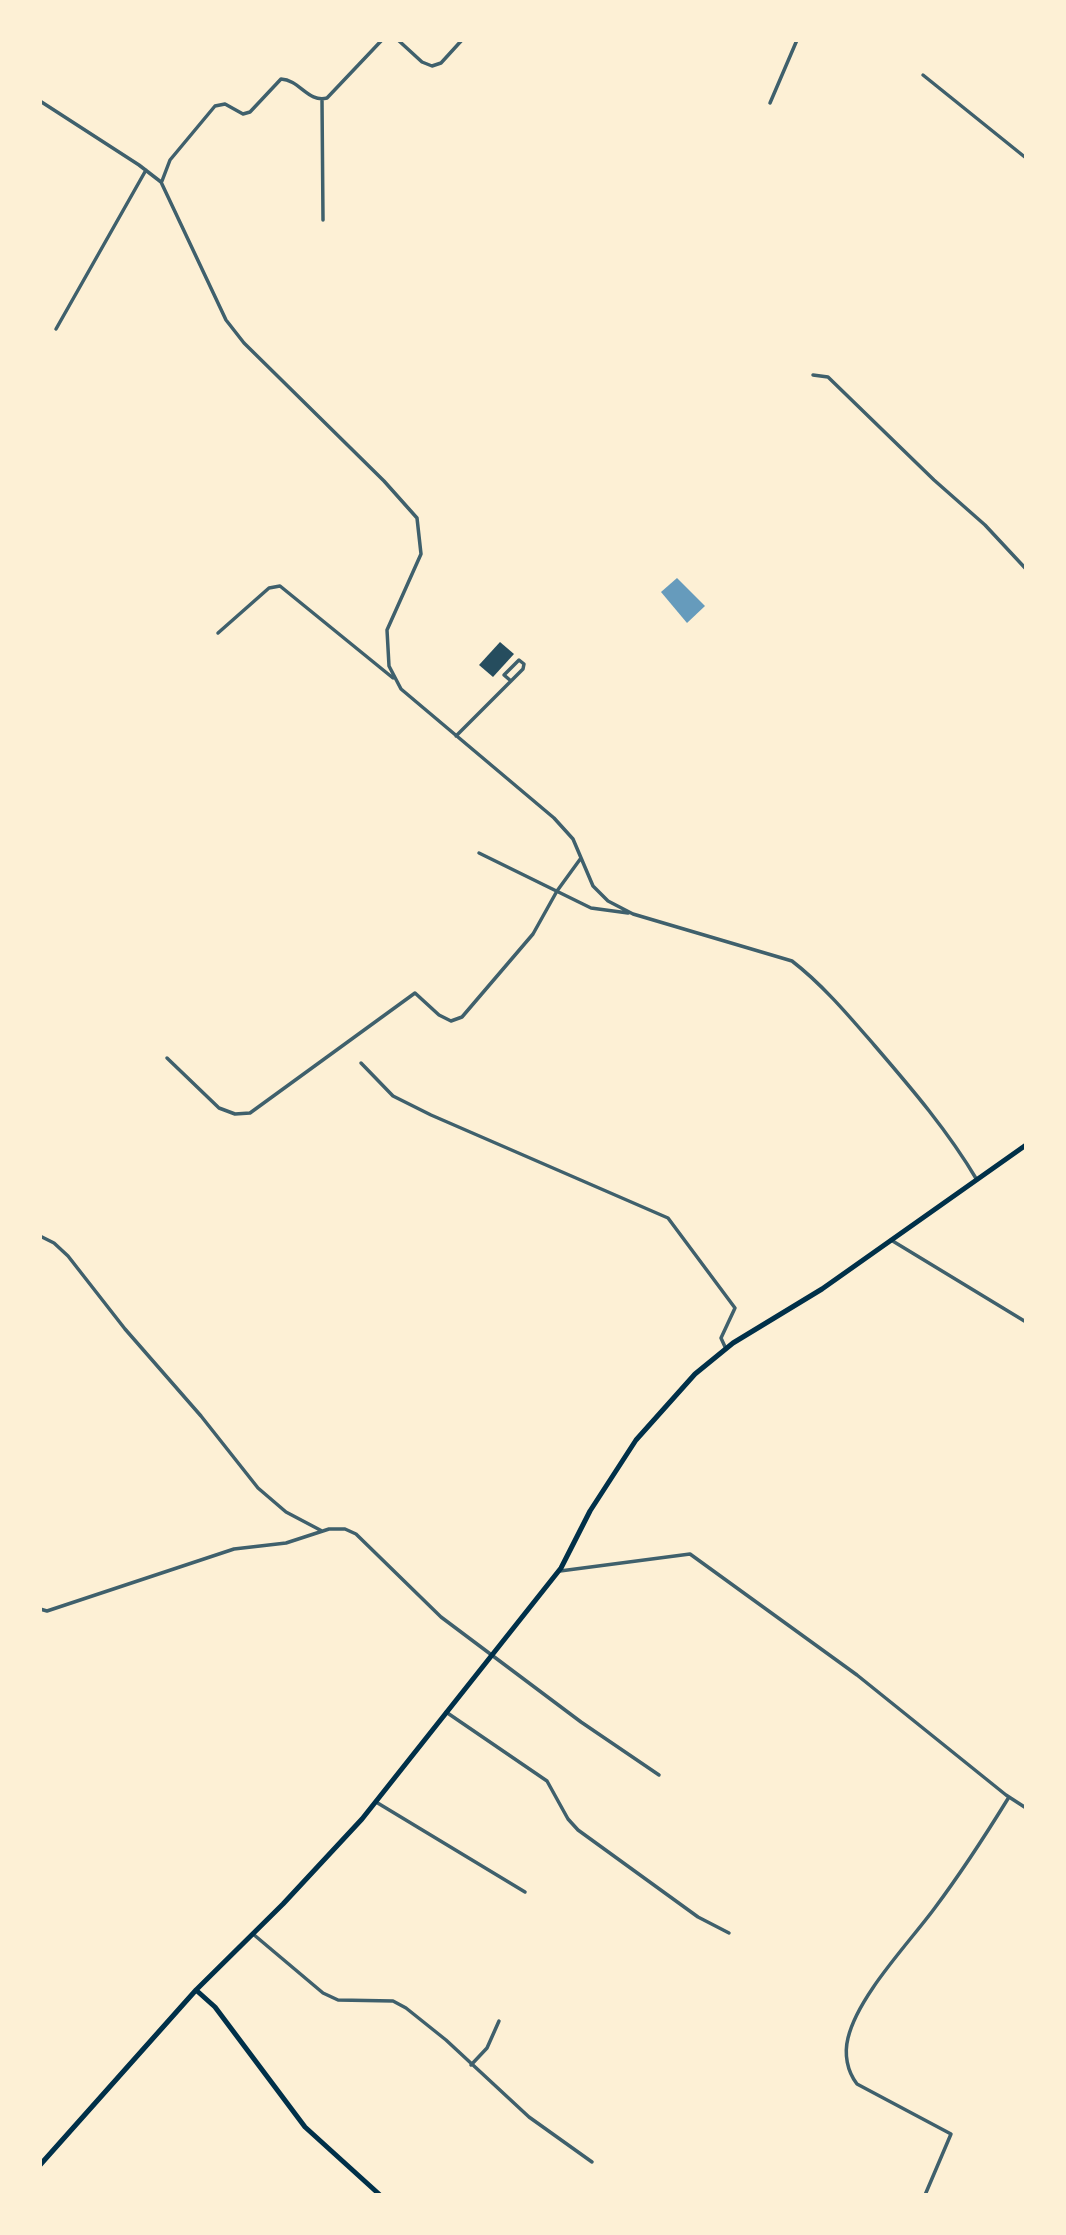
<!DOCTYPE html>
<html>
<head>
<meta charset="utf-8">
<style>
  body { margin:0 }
  #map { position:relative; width:1066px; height:2235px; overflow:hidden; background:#fdf0d5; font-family:"Sofia Sans Condensed",sans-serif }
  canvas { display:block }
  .frame { position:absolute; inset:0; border:42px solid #fdf0d5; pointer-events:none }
</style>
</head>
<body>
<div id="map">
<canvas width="1066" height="2235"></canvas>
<div class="frame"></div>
</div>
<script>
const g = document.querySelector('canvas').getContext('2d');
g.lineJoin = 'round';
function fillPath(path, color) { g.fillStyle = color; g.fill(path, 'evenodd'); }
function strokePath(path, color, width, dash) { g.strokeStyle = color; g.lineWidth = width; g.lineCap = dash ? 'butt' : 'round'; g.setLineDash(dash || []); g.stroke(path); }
fillPath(new Path2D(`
  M677 578 705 606 687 623 661 592Z`), '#669bbc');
fillPath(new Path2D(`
  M500 642 514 654 493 677 479 665Z`), '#264d5e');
strokePath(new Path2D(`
  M398 40 422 62 432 66 441 63 462 40
  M923 75 1026 158
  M322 100 323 220
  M40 101 139 165 161 182 226 320 244 343 384 481 417 518 421 554 387 630 389 666 401 689 554 818 573 839 593 886 608 901 633 914 792 961C823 985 849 1016 875 1046 912 1089 948 1131 977 1180
  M770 103 797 40
  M162 181 170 160 215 106 225 104 243 114 250 112 281 79C300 80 308 103 327 98L382 40
  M56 329 146 170
  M813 375 828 377 934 480 985 525 1026 569
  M218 633 269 588 280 586 393 678
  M456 736 523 669 524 664 519 660 504 675 511 681
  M479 853 591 908 628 913
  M167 1058 219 1108 235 1114 250 1113 415 993 439 1015 451 1021 462 1017 533 934 557 891 581 858
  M361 1063 393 1096 431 1115 668 1218 735 1308 721 1338 726 1349
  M40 1236 54 1243 68 1256 125 1329 201 1416 258 1488 286 1512 322 1531
  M891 1240 1026 1322
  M560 1571 690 1554 857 1675 1006 1795 1026 1808
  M40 1609 47 1611 234 1549 286 1543 329 1529H345L356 1534 441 1617 581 1722 659 1775
  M446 1712 547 1781 568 1819 578 1830 698 1917 729 1933
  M376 1802 525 1892
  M253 1934 323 1993 338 2000 393 2001 406 2008 446 2040 529 2117 592 2162
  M471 2065 487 2048 499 2021
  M925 2195 951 2134 857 2084C847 2071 844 2054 848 2038 858 1996 908 1944 934 1909 961 1873 985 1836 1009 1797`), '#3f606c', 3.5);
strokePath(new Path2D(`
  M196 1990 215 2007 305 2127 380 2195
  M40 2165 196 1990 283 1904 362 1819 561 1568 590 1511 636 1440 695 1374 733 1343 822 1289 1026 1145`), '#003049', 5);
</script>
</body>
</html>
